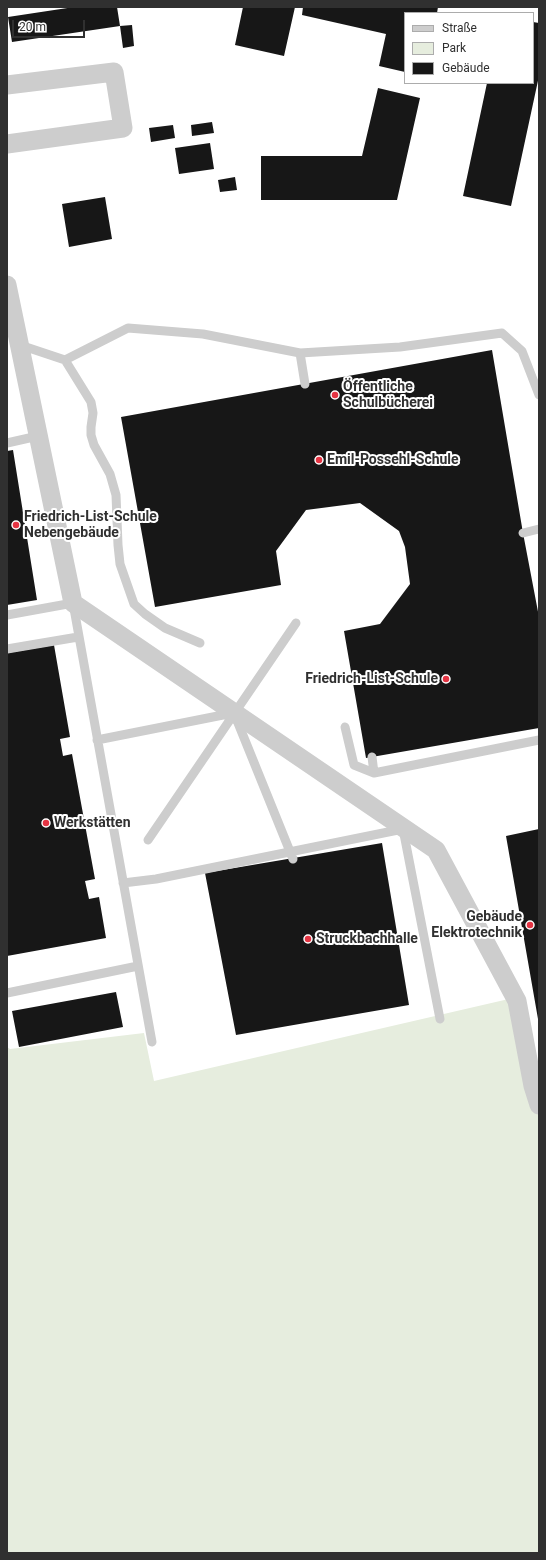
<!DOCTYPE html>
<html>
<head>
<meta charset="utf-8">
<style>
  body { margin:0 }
  #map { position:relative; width:546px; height:1560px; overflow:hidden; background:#fff; font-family:Roboto,sans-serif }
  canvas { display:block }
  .frame { position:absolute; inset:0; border:8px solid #303030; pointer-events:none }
  .legend { position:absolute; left:404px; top:12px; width:130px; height:72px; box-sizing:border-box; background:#fff; border:1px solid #acacac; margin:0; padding:5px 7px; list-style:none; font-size:12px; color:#303030 }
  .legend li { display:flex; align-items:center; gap:8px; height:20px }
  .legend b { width:20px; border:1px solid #acacac }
  .scale { position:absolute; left:12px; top:20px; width:73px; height:18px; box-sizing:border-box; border:2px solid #303030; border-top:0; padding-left:5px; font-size:12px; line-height:14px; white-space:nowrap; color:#303030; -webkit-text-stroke:3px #fff; paint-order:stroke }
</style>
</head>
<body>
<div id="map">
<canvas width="546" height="1560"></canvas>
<div class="frame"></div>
<ul class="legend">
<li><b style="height:5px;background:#cdcdcd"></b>Straße</li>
<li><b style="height:11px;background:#e6edde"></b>Park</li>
<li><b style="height:11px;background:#171717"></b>Gebäude</li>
</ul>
<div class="scale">20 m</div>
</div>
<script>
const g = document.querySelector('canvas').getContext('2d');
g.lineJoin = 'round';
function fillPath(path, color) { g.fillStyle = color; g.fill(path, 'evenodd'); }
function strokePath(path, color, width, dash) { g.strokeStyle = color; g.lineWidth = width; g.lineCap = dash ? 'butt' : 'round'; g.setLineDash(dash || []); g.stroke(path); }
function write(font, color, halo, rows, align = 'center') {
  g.font = font + ' Roboto,sans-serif'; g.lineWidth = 4; g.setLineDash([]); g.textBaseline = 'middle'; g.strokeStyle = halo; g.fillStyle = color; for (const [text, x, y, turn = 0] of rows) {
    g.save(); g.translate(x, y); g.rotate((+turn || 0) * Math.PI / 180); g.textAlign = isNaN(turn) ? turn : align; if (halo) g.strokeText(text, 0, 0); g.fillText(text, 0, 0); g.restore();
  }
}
fillPath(new Path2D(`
  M513 998 539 1088V1553H7V1047L10 1049 144 1033 154 1081Z`), '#e6edde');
fillPath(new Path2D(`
  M74 7H117L120 26 12 42 8 17Z
  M243 7H295L284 56 235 45Z
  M303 7H438L437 13H405V72L379 66 386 34 302 15Z
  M533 22 539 23V76L511 206 463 196 487 83H533Z
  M132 25 134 46 123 48 120 26Z
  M378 88 420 98 397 200H261V156H362Z
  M212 122 214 133 192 136 191 125Z
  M173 125 175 138 151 142 149 128Z
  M210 143 214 169 179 174 175 148Z
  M235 177 237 190 220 192 218 180Z
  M105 197 112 239 69 247 62 204Z
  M492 350 523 533 539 617V728L366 758 344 631 380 624 410 584 405 547 399 531 360 503 306 510 276 551 281 585 155 607 121 417Z
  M13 450 37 600 7 605V451Z
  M54 645 70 737 60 739 63 756 72 754 95 879 85 881 89 899 99 897 106 938 7 956V653Z
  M539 829V1019H538L506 836Z
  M382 843 409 1005 236 1035 205 873Z
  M116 992 123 1027 19 1047 12 1011Z`), '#171717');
strokePath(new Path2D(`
  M20 345 65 360 91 402 93 413 91 427V435L94 445 110 474 116 495 118 545 120 564 134 604 145 614 165 628 200 643
  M300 353 305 384
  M65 360 128 328 203 334 300 353 400 347 502 333 522 351 539 395
  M7 443 38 436
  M523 533 539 529
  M7 615 73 603 152 1042
  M7 649 78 637
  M236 718 293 859
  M345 727 354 765 374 773 539 740
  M97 740 233 713
  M372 757 374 773
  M148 840 296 623
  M123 883 156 879 403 829 440 1019
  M7 993 138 966`), '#cdcdcd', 9);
strokePath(new Path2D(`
  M7 85 114 72 123 128 7 144
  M7 285 73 603 436 850 517 1001 533 1086 539 1105`), '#cdcdcd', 19);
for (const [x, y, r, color] of [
  [335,395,4,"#e53443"],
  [319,460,4,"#e53443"],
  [16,525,4,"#e53443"],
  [446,679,4,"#e53443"],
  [46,823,4,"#e53443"],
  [530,925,4,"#e53443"],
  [308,939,4,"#e53443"]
]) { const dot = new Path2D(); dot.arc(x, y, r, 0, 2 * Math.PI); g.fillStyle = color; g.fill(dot); strokePath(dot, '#fff', 1.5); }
write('bold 14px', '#303030', '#fff', [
  ["Öffentliche",343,387],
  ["Schulbücherei",343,403],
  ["Emil-Possehl-Schule",327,460],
  ["Friedrich-List-Schule",24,517],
  ["Nebengebäude",24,533],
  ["Friedrich-List-Schule",438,679,"right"],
  ["Werkstätten",54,823],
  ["Gebäude",522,917,"right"],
  ["Elektrotechnik",522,933,"right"],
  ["Struckbachhalle",316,939]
], 'left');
</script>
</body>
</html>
